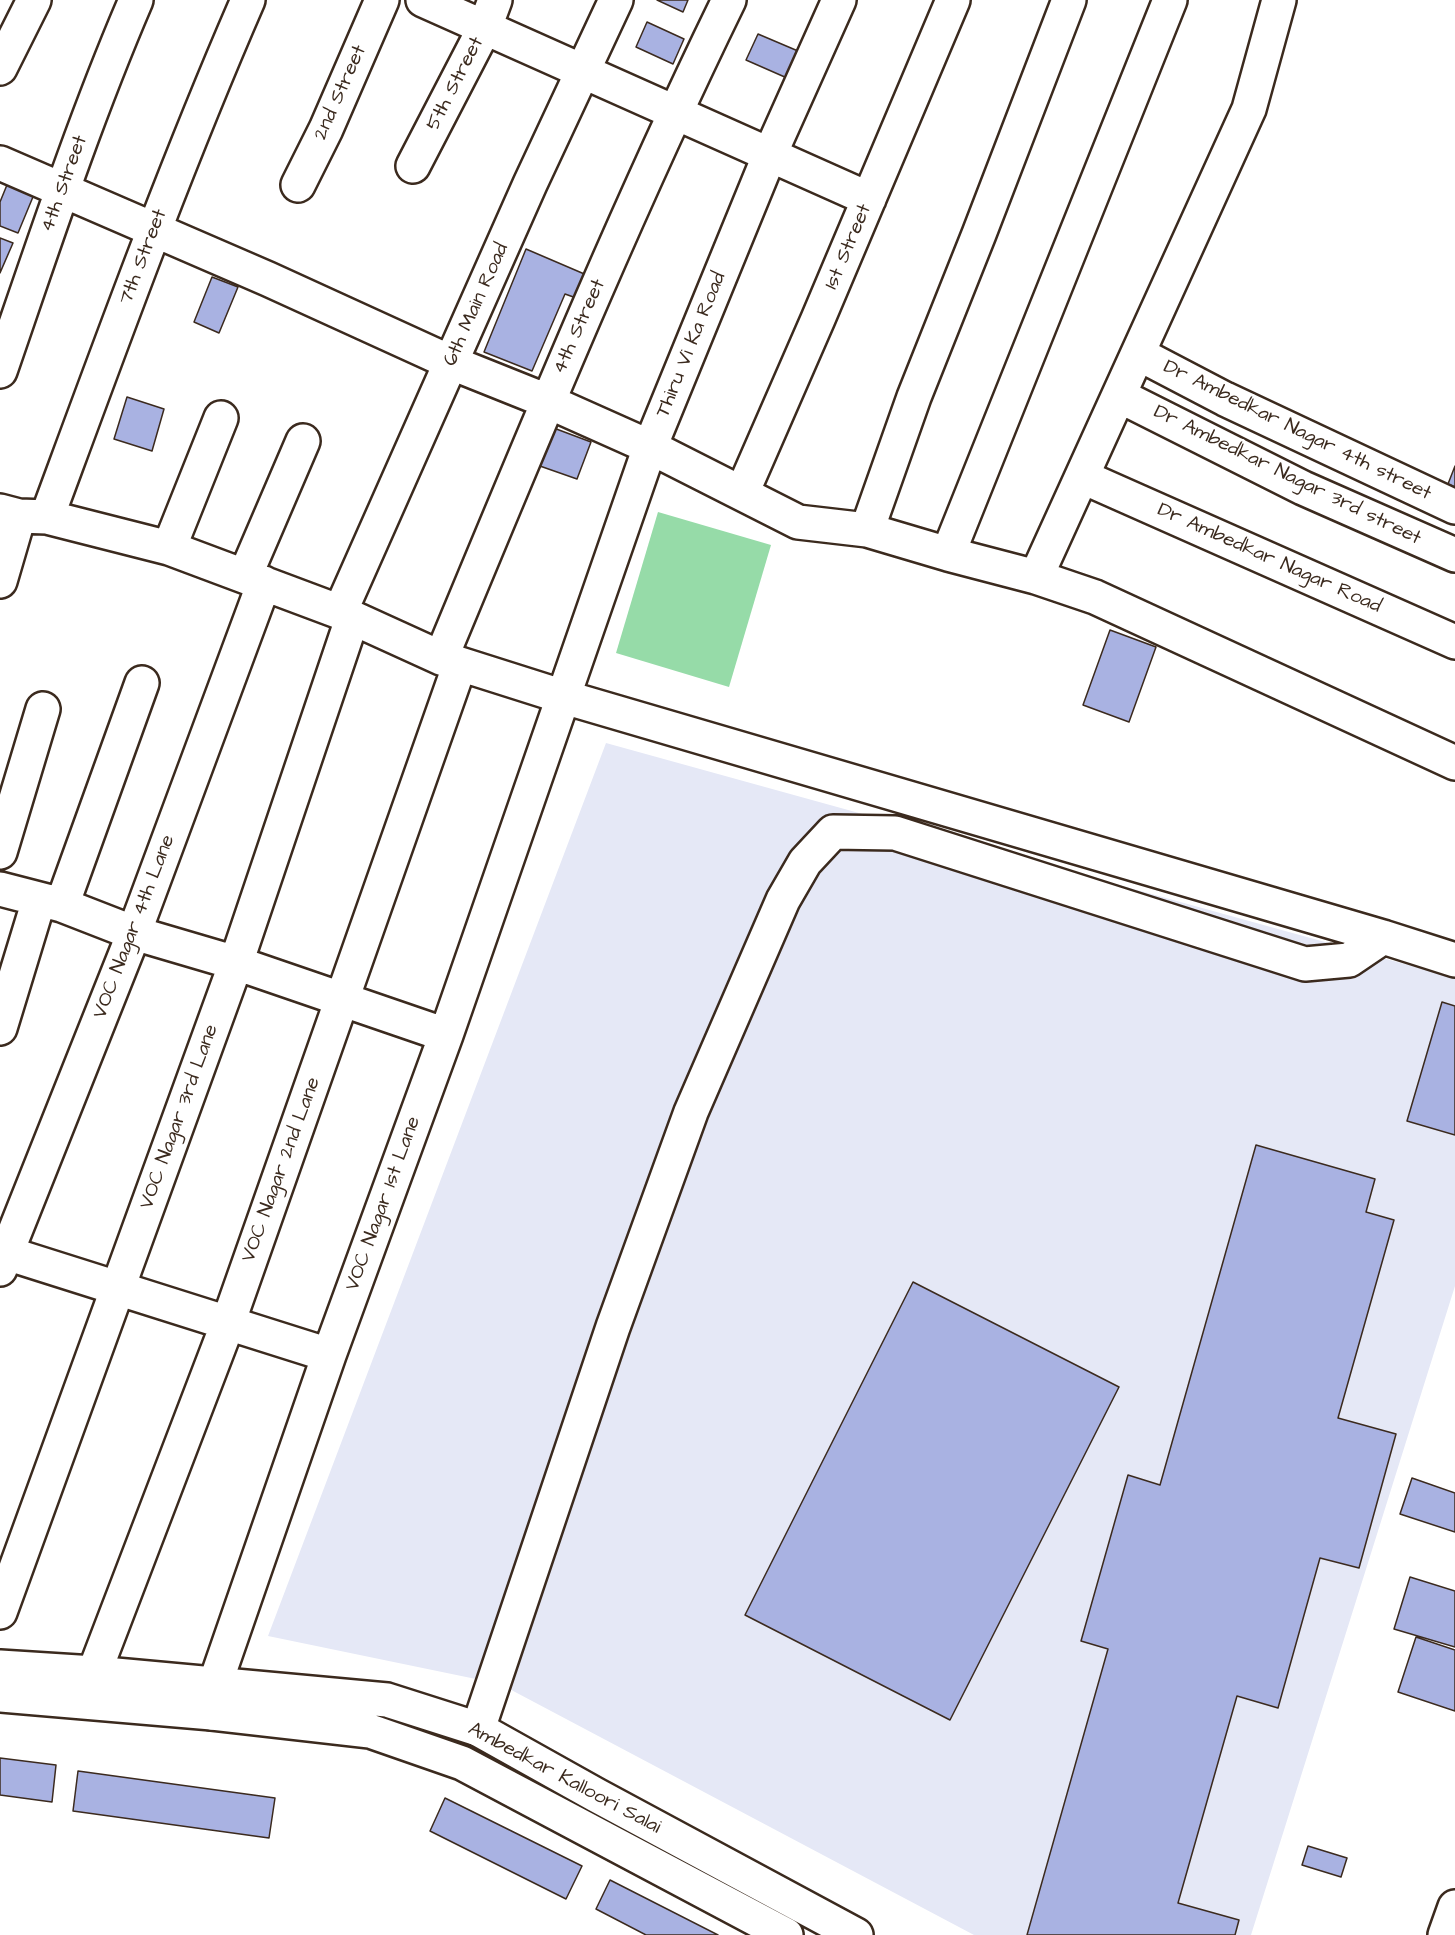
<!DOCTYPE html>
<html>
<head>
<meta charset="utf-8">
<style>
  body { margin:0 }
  canvas { display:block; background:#fff }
</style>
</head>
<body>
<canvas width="1455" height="1935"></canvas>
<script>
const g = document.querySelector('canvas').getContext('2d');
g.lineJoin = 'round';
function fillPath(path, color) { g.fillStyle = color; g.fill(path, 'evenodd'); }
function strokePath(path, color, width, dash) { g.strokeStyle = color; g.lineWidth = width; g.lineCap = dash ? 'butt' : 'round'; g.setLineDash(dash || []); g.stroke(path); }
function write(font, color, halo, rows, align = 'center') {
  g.font = font + ' "Architects Daughter",sans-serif'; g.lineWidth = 5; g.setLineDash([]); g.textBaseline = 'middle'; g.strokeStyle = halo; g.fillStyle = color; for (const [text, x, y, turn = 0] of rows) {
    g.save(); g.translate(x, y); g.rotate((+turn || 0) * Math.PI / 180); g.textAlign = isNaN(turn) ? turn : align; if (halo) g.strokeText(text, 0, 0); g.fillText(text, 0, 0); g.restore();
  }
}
fillPath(new Path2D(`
  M606 743 1455 978V1286L1251 1935H974L500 1684 268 1636Z`), '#e5e8f6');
fillPath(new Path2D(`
  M658 512 771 545 729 687 616 653Z`), '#96dba8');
const building = new Path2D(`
  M657 0H688L683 12Z
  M647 22 684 39 673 64 636 47Z
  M758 34 798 51 787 78 746 60Z
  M9 180 35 192 18 233 0 226V202Z
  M0 238 13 243 0 273Z
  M526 249 589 276 579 299 565 294 532 371 484 352Z
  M212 277 238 287 219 333 194 322Z
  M127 397 164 409 152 451 114 439Z
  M551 427 591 442 577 479 537 465Z
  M1455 466V487L1448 484Z
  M1110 630 1156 647 1129 722 1083 705Z
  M1442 1002 1455 1006V1135L1407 1121Z
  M1256 1145 1375 1179 1366 1212 1394 1220 1338 1418 1396 1434 1359 1568 1320 1558 1278 1708 1237 1696 1178 1903 1239 1920 1235 1935H1027L1108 1649 1081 1641 1128 1475 1160 1485Z
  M913 1282 1119 1387 950 1720 745 1615Z
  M1412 1478 1455 1493V1532L1400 1514Z
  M1410 1577 1455 1591V1647L1394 1629Z
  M1416 1637 1455 1650V1711L1398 1692Z
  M0 1758 56 1765 52 1802 0 1795Z
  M78 1771 275 1798 269 1838 73 1811Z
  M445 1798 582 1866 566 1899 430 1831Z
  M1308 1846 1347 1858 1341 1877 1302 1865Z
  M610 1880 718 1935H646L596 1909Z`);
fillPath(building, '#a9b2e2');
strokePath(building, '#3b2a1e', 1.5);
const minor = new Path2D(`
  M423 0 869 199
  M0 68 34 0
  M0 163 268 279 452 363 547 401 650 447 798 522 867 530 948 554 1036 577 1095 597 1455 763
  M413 166 485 27 495 0
  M298 185 326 129 382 0
  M1139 354 1225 399 1455 507
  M0 371C43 246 84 121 136 0
  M1120 396 1303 488 1455 555
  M1083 477 1455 642
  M742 493 818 319 953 0
  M0 511 19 516 47 517 169 548 340 612 441 658 564 697 1383 937 1455 960
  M47 517C111 344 174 170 248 0
  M867 530 914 397 979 234 1069 0
  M169 548 221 418
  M948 554 1170 0
  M245 576 303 441
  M1036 577 1249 109 1279 0
  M0 581 19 516
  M340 612 530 184 616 0
  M441 658C533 437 624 215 729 0
  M0 852 43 709
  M0 889 62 905 134 933 236 963 446 1035
  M62 905 142 683
  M0 1028 39 900
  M0 1251 329 1355
  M0 1269 134 933 264 583
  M0 1612 236 963 352 619
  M94 1673 228 1323 460 664
  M212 1713 215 1684 329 1355 446 1035 650 447 770 154 839 0
  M478 1729 613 1327 691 1112 783 900 805 862 833 832 895 833 1305 964 1349 960 1383 937
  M1445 1935 1455 1907`);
const major = new Path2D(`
  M0 1667 94 1673 387 1700 478 1729 596 1795 856 1935
  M0 1695 212 1713 370 1731 462 1763 786 1935`);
strokePath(minor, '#3b2a1e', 38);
strokePath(major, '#3b2a1e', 38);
strokePath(minor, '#fff', 33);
strokePath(major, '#fff', 33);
write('20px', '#3b2a1e', '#fff', [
  ["5th Street",456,84,-63],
  ["2nd Street",341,93,-66],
  ["4th Street",65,184,-70],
  ["1st Street",849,247,-67],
  ["7th Street",144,257,-69],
  ["6th Main Road",477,305,-66],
  ["4th Street",580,327,-66],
  ["Thiru Vi Ka Road",692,345,-68],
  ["Dr Ambedkar Nagar 4th street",1297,431,26],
  ["Dr Ambedkar Nagar 3rd street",1287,476,26],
  ["Dr Ambedkar Nagar Road",1269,559,24],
  ["VOC Nagar 4th Lane",135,927,-69],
  ["VOC Nagar 3rd Lane",180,1117,-70],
  ["VOC Nagar 2nd Lane",282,1170,-70],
  ["VOC Nagar 1st Lane",384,1204,-70],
  ["Ambedkar Kalloori Salai",564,1779,28]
]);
</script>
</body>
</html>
